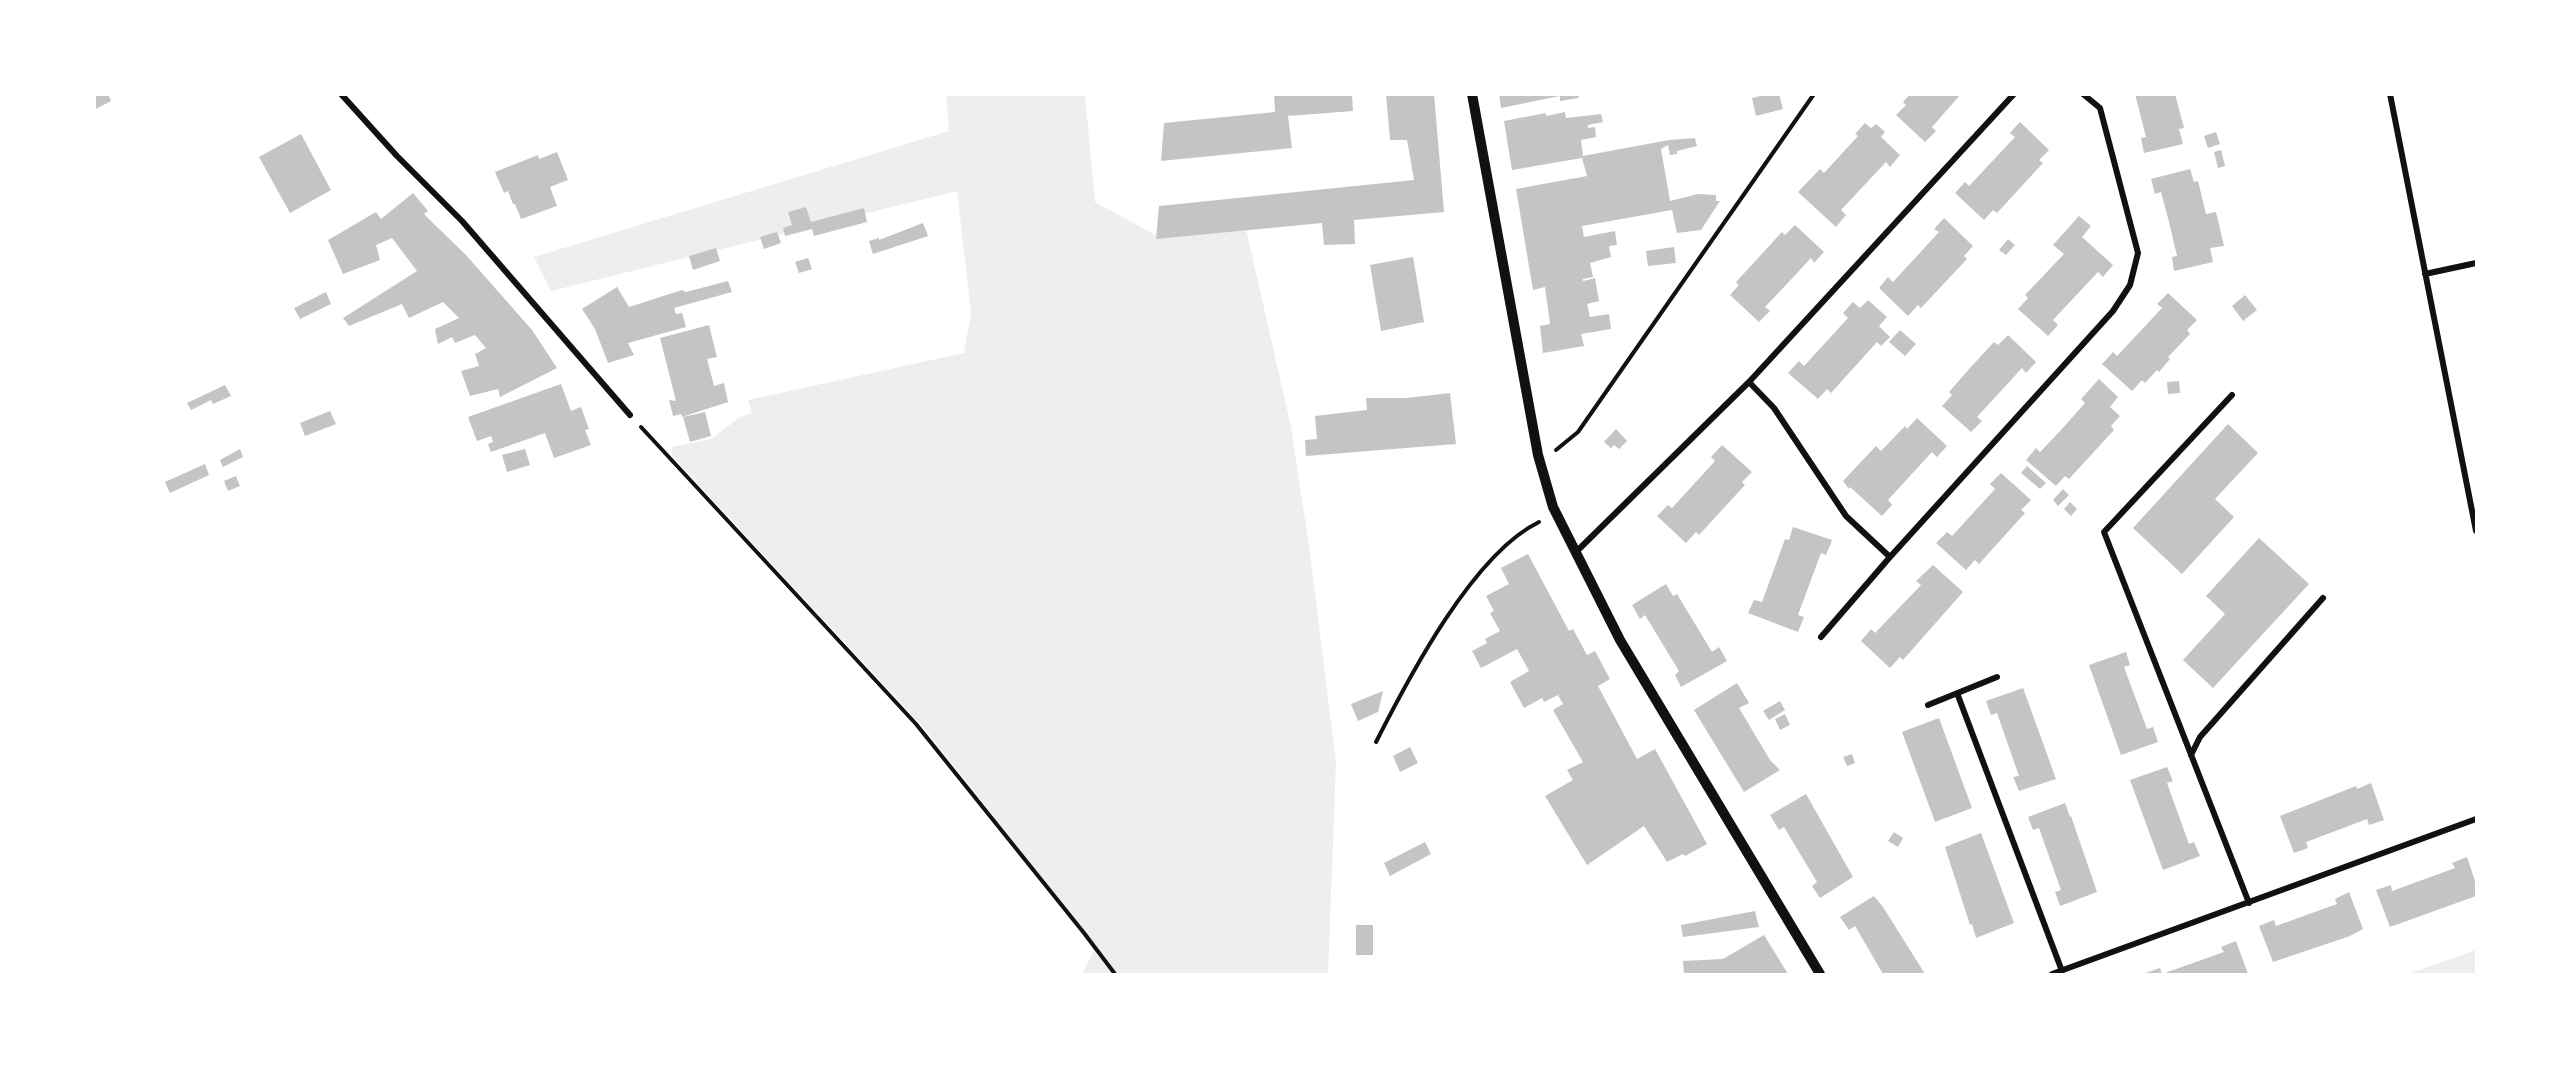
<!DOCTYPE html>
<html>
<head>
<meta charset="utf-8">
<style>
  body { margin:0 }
  #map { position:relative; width:2571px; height:1069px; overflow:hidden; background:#fff; font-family:Poppins,sans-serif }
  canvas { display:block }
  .frame { position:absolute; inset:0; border:96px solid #fff; pointer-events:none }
</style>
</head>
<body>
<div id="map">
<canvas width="2571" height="1069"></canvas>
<div class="frame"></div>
</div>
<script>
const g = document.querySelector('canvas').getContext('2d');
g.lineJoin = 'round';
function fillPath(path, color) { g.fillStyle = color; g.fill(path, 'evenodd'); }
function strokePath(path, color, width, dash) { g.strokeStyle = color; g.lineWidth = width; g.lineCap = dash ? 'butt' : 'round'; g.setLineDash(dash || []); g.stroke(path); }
fillPath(new Path2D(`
  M946 94 1085 95 1095 202 1157 236 1246 229 1291 427 1310 553 1336 763 1328 974H1118L923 727 672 456V447L711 439 740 417 752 413 748 400 964 353 971 313 957 191 551 291 534 257 949 131Z
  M2476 950V974H2408Z
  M1094 951 1112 974H1082Z`), '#eee');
fillPath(new Path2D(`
  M94 94H108L111 101 94 110Z
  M1274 94H1352L1353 111 1288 116 1292 148 1161 161 1164 123 1275 112Z
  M1386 94H1434L1444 212 1354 220 1355 244 1324 245 1322 223 1156 239 1159 206 1414 180 1407 140H1390Z
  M1499 94H1578L1579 98 1560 101V96L1501 108Z
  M1768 94H1779L1783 109 1756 116 1752 98Z
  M1910 94H1961L1932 127 1936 131 1925 142 1896 115 1906 105 1903 102Z
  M2135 94H2175L2184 128 2179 129 2183 144 2144 153 2141 138 2146 137Z
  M1565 112 1566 118 1601 114 1603 122 1588 125V128L1595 127 1596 137 1581 140 1583 156 1669 140 1695 138 1697 146 1677 151V154L1670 155 1668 145 1661 149 1670 201 1698 194 1716 195V201H1720L1701 230 1677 233 1672 210 1582 226 1584 237 1615 231 1617 245 1609 246 1611 257 1590 263 1593 277 1583 279V281L1595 278 1599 301 1587 304 1590 317 1609 314 1611 329 1581 334 1584 346 1543 353 1540 326 1550 324 1545 287 1533 290 1516 189 1587 176 1582 158 1512 170 1504 121 1546 113V116Z
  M2020 122 2049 150 2039 160 2043 163 1997 213 1993 210 1984 220 1955 193 1965 182 1969 186 2015 137 2010 133Z
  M1865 123 1871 128 1876 124 1885 132 1881 137 1900 155 1890 167 1886 162 1841 210 1846 215 1836 227 1798 192 1820 169 1824 173 1858 136 1855 134Z
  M2216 132 2220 144 2208 148 2204 136Z
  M301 134 331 190 290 213 259 157Z
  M2221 150 2225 166 2218 168 2214 152Z
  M557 152 568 180 550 187 557 206 521 219 515 204H513L508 191 504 193 495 172 538 155 539 159Z
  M2190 169 2194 182 2198 181 2206 214 2216 212 2224 246 2210 248 2213 262 2174 271 2172 257 2177 256 2169 222 2161 192 2155 194 2151 179Z
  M413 193 428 211 424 214 433 223 466 255 532 330 557 368 500 397 498 389 470 396 461 371 479 366 475 354 486 348 475 335 455 343 452 337 438 344 435 329 459 318 443 302 409 318 402 304 349 326 343 318 417 271 392 238 376 245 380 260 343 274 328 240 376 212 381 219Z
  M806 207 811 222 864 208 867 222 814 236 812 229 785 236 783 228 792 225 788 212Z
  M2079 216 2091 226 2082 237 2113 265 2103 277 2098 272 2053 320 2058 325 2048 336 2018 309 2028 298 2025 295 2064 254 2053 245Z
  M1944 218 1973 246 1964 256 1967 259 1921 308 1918 305 1908 316 1879 288 1888 277 1893 282 1939 232 1934 229Z
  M923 223 928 236 873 254 869 241 879 238V240Z
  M1795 225 1824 252 1814 263 1811 258 1784 287 1765 307 1770 311 1759 322 1730 295 1739 285 1736 282 1782 232 1785 235Z
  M777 232 781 243 764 249 760 237Z
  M2008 239 2015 245 2006 255 1999 250Z
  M1674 247 1676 263 1648 266 1646 251Z
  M716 248 720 261 693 270 689 256Z
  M1413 257 1424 322 1381 331 1370 265Z
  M808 258 812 269 799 273 795 262Z
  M728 281 732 292 674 308 676 314 682 313 686 327 628 343 634 355 608 363 595 329 582 309 617 287 629 307 682 290 686 292Z
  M326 292 331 304 300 319 294 308Z
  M2168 293 2197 320 2187 330 2190 334 2168 357 2170 359 2159 372 2157 370 2145 383 2142 380 2132 391 2102 364 2113 352 2117 356 2162 308 2157 304Z
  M2245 295 2257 310 2243 321 2232 306Z
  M1868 300 1887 317 1879 326 1890 337 1881 346 1877 342 1831 393 1827 389 1818 399 1788 373 1799 361 1804 366 1848 318 1843 313 1853 302 1860 308Z
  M709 325 717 357 707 359 714 386 724 383 728 402 682 417 681 414 673 416 669 400 676 401 660 338Z
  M1900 330 1916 344 1905 356 1889 342Z
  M2008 335 2036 362 2026 373 2022 368 1977 417 1982 421 1971 432 1942 406 1952 395 1949 392 1970 368 1994 342 1998 345Z
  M2099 379 2118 397 2110 407 2120 416 2111 426 2114 430 2069 479 2065 476 2056 486 2026 460 2036 448 2040 452 2062 429 2085 403 2081 399Z
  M2179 381 2180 393 2168 394 2167 382Z
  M561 384 571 411 581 407 589 429 585 430 591 445 554 458 545 433 491 452 488 444 493 442 491 436 477 441 468 417Z
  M225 385 231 396 213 404 211 400 191 410 187 403Z
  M1450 393 1456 444 1306 456 1305 440 1317 439 1315 416 1367 410 1366 398H1406Z
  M330 411 336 424 305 436 300 423Z
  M705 412 711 436 690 442 683 417Z
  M1917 418 1947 446 1937 457 1932 452 1909 477 1888 500 1892 505 1882 516 1850 487 1849 489 1843 481 1876 446 1881 451 1905 426 1907 429Z
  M2228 424 2258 453 2215 499 2234 517 2182 574 2133 528Z
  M1616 429 1627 441 1619 449 1614 445 1611 448 1604 442Z
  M1722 445 1752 472 1742 482 1745 485 1699 535 1696 532 1686 543 1657 516 1668 505 1672 508 1715 461 1711 457Z
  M240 449 243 457 223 467 220 460Z
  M525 449 530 465 507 472 502 455Z
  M205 464 209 475 170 493 165 482Z
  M2027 466 2046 483 2040 489 2021 473Z
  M2001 473 2031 500 2021 510 2025 513 1979 564 1975 560 1966 570 1936 543 1947 532 1952 536 1995 489 1990 484Z
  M236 476 240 486 228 491 224 481Z
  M2063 489 2069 495 2058 506 2053 500Z
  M2070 502 2077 509 2071 516 2064 509Z
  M1793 527 1832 540 1826 555 1821 553 1798 615 1804 617 1798 632 1748 613 1754 600 1762 602 1785 539 1789 540Z
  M2259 538 2309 584 2213 688 2183 660 2225 614 2206 596Z
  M1528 554 1569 631 1573 629 1587 655 1595 651 1610 679 1598 686 1637 759 1655 749 1707 844 1685 856 1683 854 1667 862 1644 826 1587 865 1545 796 1573 780 1567 770 1583 762 1553 710 1563 704 1558 695 1544 702 1542 698 1524 708 1510 682 1529 671 1517 649 1481 668 1472 651 1487 643 1485 639 1500 631 1490 613 1494 611 1486 596 1509 584 1501 568Z
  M1933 565 1963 592 1903 660 1900 657 1890 668 1861 641 1871 629 1875 633 1921 585 1916 581Z
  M1666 584 1673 596 1677 594 1712 652 1719 647 1727 661 1681 687 1675 675 1679 671 1645 615 1640 619 1632 605Z
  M2126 652 2130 665 2124 667 2147 729 2153 727 2158 742 2121 755 2089 665Z
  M1737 683 1749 703 1739 708 1770 760 1780 770 1744 792 1694 710Z
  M2023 688 2056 779 2019 791 2013 777 2019 776 1997 713 1991 715 1986 701Z
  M1383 691 1378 712 1358 721 1351 704Z
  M1780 701 1785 710 1769 720 1763 711Z
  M1785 714 1790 725 1780 730 1775 719Z
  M1939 718 1972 808 1935 822 1902 732Z
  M1410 747 1418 763 1400 772 1393 756Z
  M1852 754 1855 763 1847 766 1843 757Z
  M2167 767 2173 781 2167 783 2189 844 2194 842 2200 856 2163 870 2130 780Z
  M2371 783 2384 820 2369 825 2367 819 2338 830 2306 842 2308 848 2294 853 2280 816 2356 786 2357 789Z
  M1806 794 1853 877 1820 898 1812 886 1817 882 1784 827 1779 830 1770 815Z
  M2065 803 2070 817 2071 816 2097 892 2060 906 2055 892 2061 890 2039 828 2033 830 2028 817Z
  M1894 832 1903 838 1898 847 1888 841Z
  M1981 833 2014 923 1976 938 1972 924 1970 925 1945 847Z
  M1425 842 1431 854 1390 876 1384 863Z
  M2467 857 2476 884V896L2390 927 2376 890 2391 885 2392 891 2455 868 2452 863Z
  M2349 892 2363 929 2350 936 2273 962 2259 926 2274 920 2276 926 2337 904 2335 899Z
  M1874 896 1883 907 1925 974H1883L1855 926 1849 930 1840 917Z
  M1755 911 1759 927 1683 937 1681 925Z
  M1356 925H1373V955H1356Z
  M1764 935 1788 974H1684L1683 961 1723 959Z
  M2236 941 2248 974H2143L2160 968 2162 974 2224 952 2221 947Z`), '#c4c4c4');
strokePath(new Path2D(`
  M641 427 916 724 1084 933 1115 974
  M1556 450 1578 432 1814 94
  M1376 742C1409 677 1473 554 1539 522`), '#111', 4);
strokePath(new Path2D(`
  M341 94 397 156 462 221 630 415
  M2390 94 2476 531
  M2425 274 2476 263
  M1749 382 1774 408 1846 516 1890 557
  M2232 395 2104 532 2249 903
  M1576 552 1749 382 2014 94
  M1821 637 1890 557 2113 311 2130 285 2138 253 2100 108 2083 94
  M1957 693 2062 971
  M1928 705 1997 677
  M2191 755 2200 737 2323 598
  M2052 974 2476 819`), '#111', 6);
strokePath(new Path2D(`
  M1472 94 1538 455 1553 507 1620 640 1820 974`), '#111', 10);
</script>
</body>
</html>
